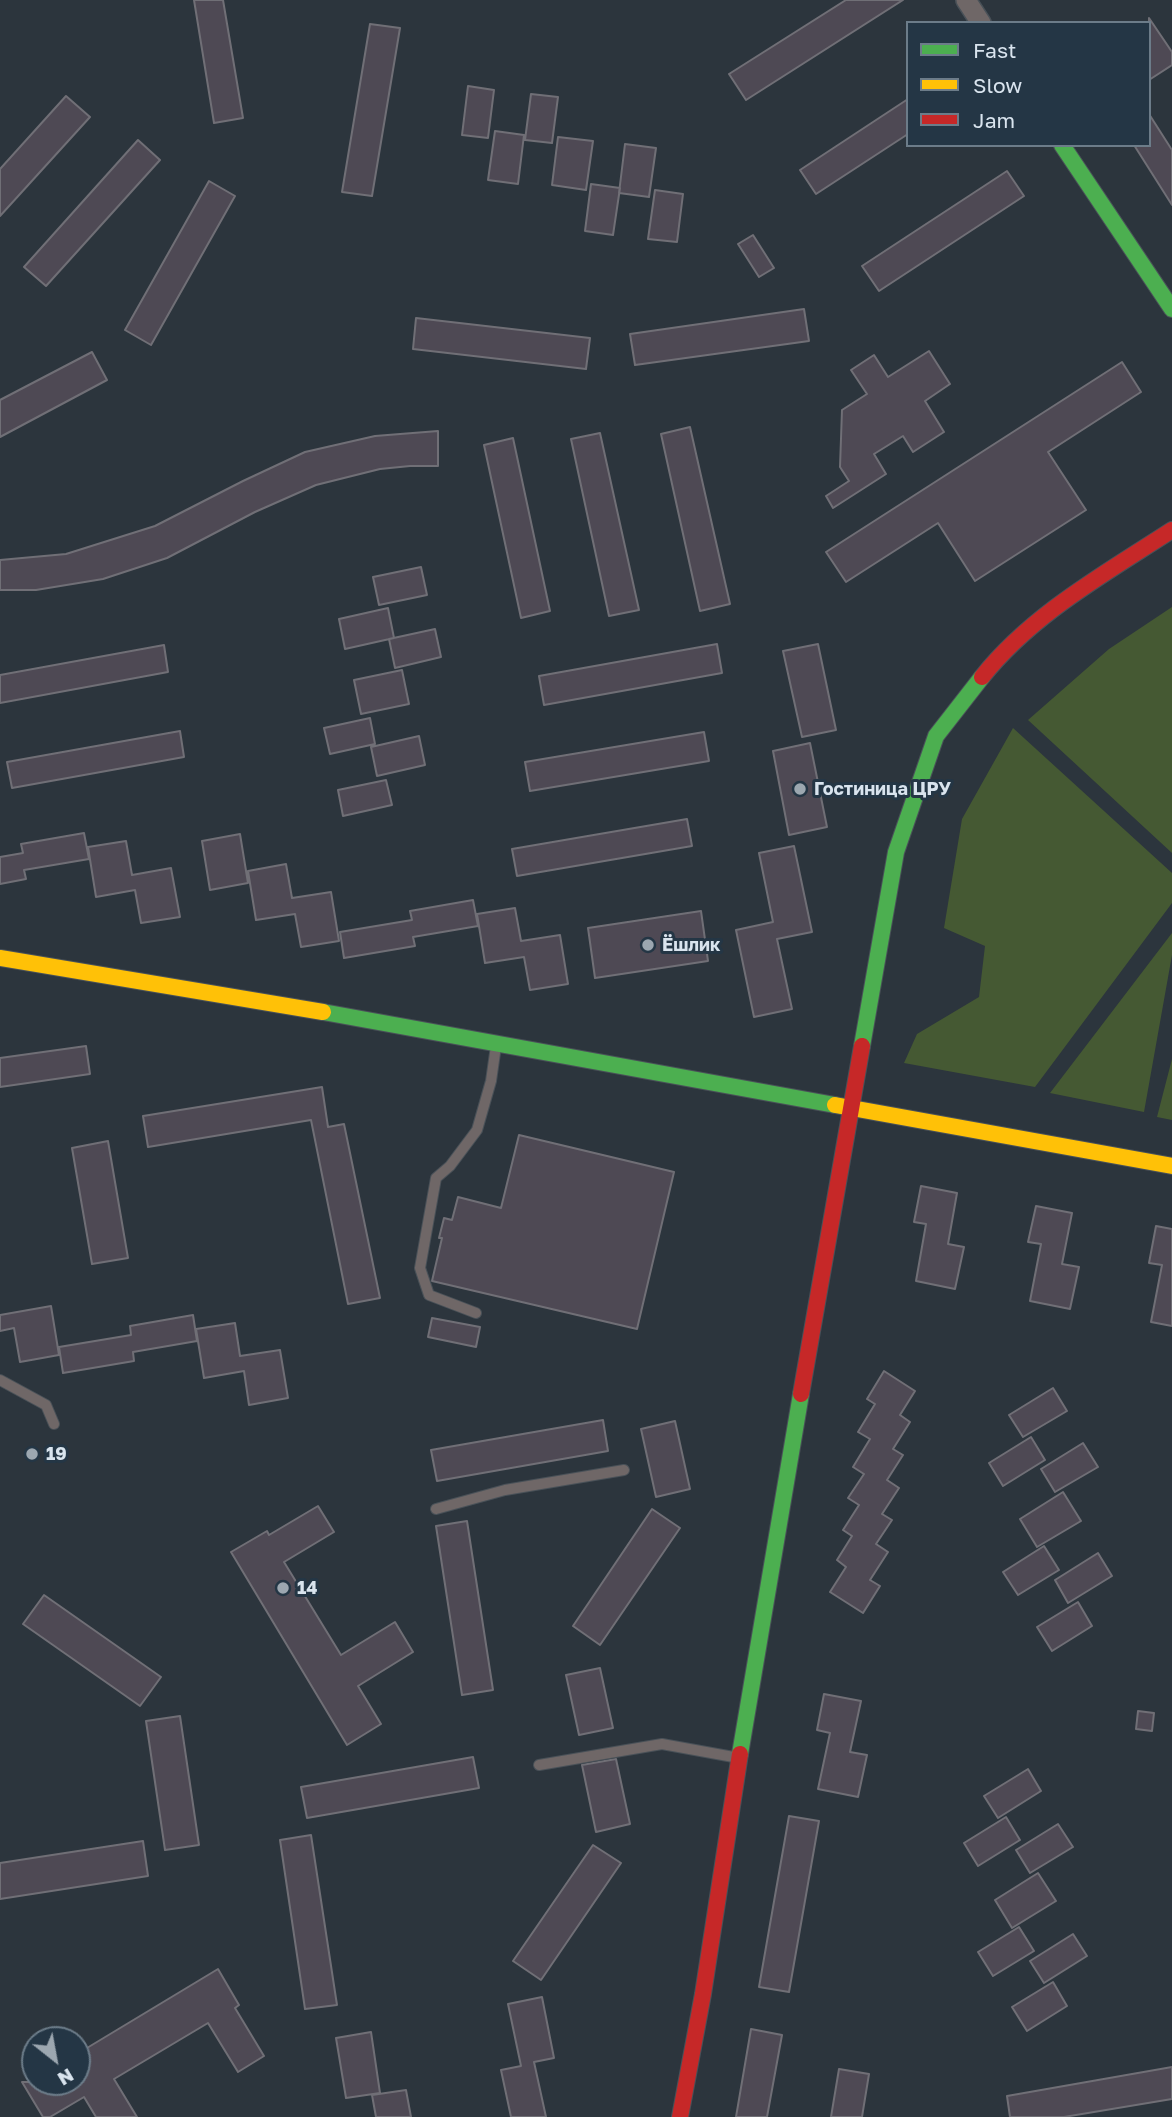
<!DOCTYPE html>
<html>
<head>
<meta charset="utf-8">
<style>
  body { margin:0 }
  #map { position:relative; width:1172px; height:2117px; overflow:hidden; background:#2c353d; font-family:"Golos Text",sans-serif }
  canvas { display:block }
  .legend { position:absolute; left:906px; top:21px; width:245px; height:126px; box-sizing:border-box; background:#243645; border:2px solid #6c7c89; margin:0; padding:9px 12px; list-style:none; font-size:21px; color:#d9e4ee }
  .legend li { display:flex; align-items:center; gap:14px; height:35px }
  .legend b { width:35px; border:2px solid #6c7c89 }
  .north { position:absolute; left:21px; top:2026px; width:70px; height:70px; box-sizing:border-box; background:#243645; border:2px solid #6c7c89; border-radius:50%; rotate:149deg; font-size:19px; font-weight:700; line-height:28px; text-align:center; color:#d9e4ee }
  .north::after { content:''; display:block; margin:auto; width:24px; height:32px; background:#9ca7b0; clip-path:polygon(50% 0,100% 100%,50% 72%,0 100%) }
</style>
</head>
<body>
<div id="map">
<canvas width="1172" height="2117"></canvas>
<ul class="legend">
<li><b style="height:9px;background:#4caf50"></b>Fast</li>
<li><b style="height:9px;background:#ffc107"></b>Slow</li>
<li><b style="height:9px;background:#c62828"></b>Jam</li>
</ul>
<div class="north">N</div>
</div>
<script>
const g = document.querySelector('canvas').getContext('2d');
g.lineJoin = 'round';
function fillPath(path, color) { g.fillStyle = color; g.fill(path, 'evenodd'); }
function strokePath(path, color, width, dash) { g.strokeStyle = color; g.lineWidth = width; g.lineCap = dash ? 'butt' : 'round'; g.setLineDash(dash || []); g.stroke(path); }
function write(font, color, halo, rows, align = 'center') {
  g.font = font + ' "Golos Text",sans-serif'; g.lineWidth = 6; g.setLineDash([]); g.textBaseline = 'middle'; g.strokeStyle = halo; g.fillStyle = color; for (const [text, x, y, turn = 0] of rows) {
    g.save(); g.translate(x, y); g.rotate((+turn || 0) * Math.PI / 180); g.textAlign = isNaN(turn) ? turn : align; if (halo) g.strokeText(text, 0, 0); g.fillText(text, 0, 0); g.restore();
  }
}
fillPath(new Path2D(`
  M1172 607V853L1028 720 1109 649Z
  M1013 728 1172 873V903L1035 1087 904 1063 917 1034 979 997 985 946 944 928 962 819Z
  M1172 933V955L1144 1112 1050 1093Z
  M1172 1059V1120L1157 1117Z`), '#455933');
const building = new Path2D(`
  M194 0H223L243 118 214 123Z
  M846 0H903L746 100 729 74Z
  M1149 18 1172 52V65L1149 80Z
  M370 24 400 28 372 196 342 192Z
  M468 86 494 90 488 138 462 135Z
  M531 94 558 97 552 143 525 140Z
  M66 96 90 117 0 216V169Z
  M908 99V134L816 194 800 170Z
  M1149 114 1172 150V205L1134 145H1149Z
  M495 131 524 135 518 184 488 180Z
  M558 137 593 141 586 190 552 185Z
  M138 140 160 160 46 286 24 267Z
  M625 144 656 148 649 197 619 193Z
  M1007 171 1024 196 879 291 862 266Z
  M209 181 235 196 151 345 125 330Z
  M591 184 620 188 613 235 585 231Z
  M655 190 683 194 677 242 648 239Z
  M753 235 774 268 759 277 738 244Z
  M804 309 809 341 635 365 630 334Z
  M416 318 590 338 586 369 413 349Z
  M929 351 950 384 925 401 944 432 913 452 903 436 874 454 886 474 833 508 826 496 849 481 840 467 842 410 867 394 851 370 874 355 888 377Z
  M92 352 107 380 0 437V400Z
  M1122 362 1141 392 1048 452 1086 510 975 581 938 523 846 582 826 552Z
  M690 427 730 604 700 611 661 434Z
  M438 431V466H410L380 469 316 485 255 512 167 558 103 579 36 590H0V560L66 554 155 526 243 481 305 452 375 436Z
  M600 433 639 610 609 616 571 439Z
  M513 438 550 611 521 618 484 445Z
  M421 567 427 595 379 605 373 577Z
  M388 608 394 638 345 649 339 619Z
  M435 629 441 657 395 668 389 639Z
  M717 644 722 673 544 705 539 676Z
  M818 644 836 730 802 737 783 651Z
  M164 645 168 672 0 703V675Z
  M402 670 409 704 361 714 354 680Z
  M370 718 375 744 330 754 324 728Z
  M180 731 184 757 12 788 7 762Z
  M704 732 709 761 530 791 525 762Z
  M419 736 425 765 377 776 371 747Z
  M810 743 827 827 789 835 773 751Z
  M386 780 392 805 343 816 338 790Z
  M687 819 692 846 517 876 512 849Z
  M84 833 89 859 24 870 26 879 0 884V857L23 853 21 844Z
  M240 834 248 883 210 890 202 841Z
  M126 841 132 875 171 868 180 917 141 923 135 890 96 897 88 847Z
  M794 846 812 932 777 939 792 1009 754 1017 736 930 773 922 759 853Z
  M286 864 292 898 331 892 339 941 301 947 295 914 256 920 248 871Z
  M473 900 478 926 413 937 415 946 344 958 340 932 412 920 410 911Z
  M515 908 521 941 560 935 568 984 530 990 524 957 485 963 477 914Z
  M701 911 708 961 595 978 588 928Z
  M86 1046 90 1074 0 1087V1058Z
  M322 1087 328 1127 344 1124 380 1298 348 1304 311 1120 148 1147 143 1116Z
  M519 1135 674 1172 637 1329 432 1281 442 1238H439L444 1218 452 1220 458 1197 501 1208Z
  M108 1141 128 1258 92 1264 72 1148Z
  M921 1186 957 1193 948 1244 964 1247 955 1289 916 1281 926 1224 914 1222Z
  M1036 1206 1072 1213 1062 1264 1079 1267 1070 1309 1030 1301 1041 1244 1028 1242Z
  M1156 1226 1172 1229V1326L1151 1322 1162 1265 1149 1263Z
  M51 1306 59 1355 20 1362 14 1328 0 1331V1315Z
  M193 1315 197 1341 133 1352 134 1361 63 1373 59 1347 131 1335 130 1326Z
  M432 1318 480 1327 476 1347 428 1337Z
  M235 1323 240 1356 280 1350 288 1398 249 1405 244 1371 204 1378 196 1329Z
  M884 1371 915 1391 900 1415 910 1422 893 1449 903 1455 887 1480 899 1488 882 1514 892 1520 876 1544 888 1552 870 1580 880 1586 863 1613 830 1592 846 1567 837 1560 852 1536 843 1530 859 1505 848 1498 864 1474 853 1467 870 1439 858 1432 875 1404 867 1399Z
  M1053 1388 1067 1411 1023 1437 1009 1415Z
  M603 1420 608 1451 437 1481 431 1450Z
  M675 1421 690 1489 656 1497 641 1429Z
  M1031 1437 1045 1460 1003 1486 989 1463Z
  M1083 1443 1098 1467 1055 1492 1041 1469Z
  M1063 1492 1081 1521 1037 1547 1020 1519Z
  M318 1506 334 1532 284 1562 341 1655 395 1622 413 1652 358 1686 381 1724 347 1745 231 1552 267 1531 269 1535Z
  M652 1509 680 1528 600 1645 573 1626Z
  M467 1521 493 1690 462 1695 436 1526Z
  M1044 1546 1059 1570 1018 1595 1003 1572Z
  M1098 1553 1112 1576 1068 1603 1055 1580Z
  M44 1595 161 1677 140 1706 23 1624Z
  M1078 1602 1092 1626 1052 1651 1037 1627Z
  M600 1668 613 1728 579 1735 566 1675Z
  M824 1694 861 1701 850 1752 867 1755 858 1797 818 1789 830 1733 817 1730Z
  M1138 1711 1154 1713 1152 1731 1136 1729Z
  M180 1716 199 1845 165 1850 146 1721Z
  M473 1757 479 1788 307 1818 301 1787Z
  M616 1759 630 1824 596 1832 582 1765Z
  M1028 1769 1041 1791 998 1818 984 1796Z
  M789 1816 819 1821 789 1992 759 1987Z
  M1006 1817 1020 1840 978 1866 964 1843Z
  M1058 1824 1073 1847 1030 1873 1016 1850Z
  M311 1835 337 2005 305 2009 280 1840Z
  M143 1841 148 1876 0 1899V1863Z
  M593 1845 621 1863 541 1980 513 1961Z
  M1038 1873 1056 1901 1012 1928 995 1900Z
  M1019 1927 1034 1951 993 1976 978 1952Z
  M1073 1934 1087 1956 1044 1983 1030 1961Z
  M218 1969 239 2005 235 2008 264 2056 238 2072 208 2023 114 2079 137 2117H96L84 2097 50 2117H43L22 2082H77V2054Z
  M1053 1982 1067 2006 1027 2031 1012 2007Z
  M542 1997 554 2058 534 2062 546 2117H511L501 2070 521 2066 508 2004Z
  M751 2029 782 2035 767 2117H736Z
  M371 2032 380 2093 346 2098 336 2038Z
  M1172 2067V2099L1064 2117H1010L1007 2096Z
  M839 2069 869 2074 862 2117H831Z
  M406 2090 411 2117H376L372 2095Z`);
fillPath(building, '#4e4954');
strokePath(building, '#706f76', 2);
const lane = new Path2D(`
  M476 1313 429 1295 420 1268 436 1178 450 1166 477 1130 491 1081 496 1046
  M0 1380 46 1405 54 1424
  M436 1509 505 1490 624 1470
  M539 1765 662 1744 739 1758`);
const street = new Path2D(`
  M966 0 981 23`);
const fast = new Path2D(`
  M1062 145 1172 309
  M323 1012 835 1105
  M862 1046 896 852 936 736 982 677
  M740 1754 801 1394`);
const slow = new Path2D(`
  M0 958 323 1012
  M835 1105 1172 1166`);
const jam = new Path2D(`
  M982 677C1032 614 1106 573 1172 530
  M801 1394 862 1046
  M680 2117 703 1994 740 1754`);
strokePath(lane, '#495158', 12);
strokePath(street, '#495158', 22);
strokePath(fast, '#495158', 18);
strokePath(slow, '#495158', 18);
strokePath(jam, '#495158', 18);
strokePath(lane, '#6f6767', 10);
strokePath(street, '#6f6767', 19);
strokePath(fast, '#4caf50', 16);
strokePath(slow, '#ffc107', 16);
strokePath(jam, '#c62828', 16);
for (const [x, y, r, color] of [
  [800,789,7,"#9ca7b0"],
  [648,945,7,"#9ca7b0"],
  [32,1454,7,"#9ca7b0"],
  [283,1588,7,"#9ca7b0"]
]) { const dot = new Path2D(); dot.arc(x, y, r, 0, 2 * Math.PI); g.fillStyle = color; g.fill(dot); strokePath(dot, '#243645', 2.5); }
write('bold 18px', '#d9e4ee', '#243645', [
  ["Гостиница ЦРУ",814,789],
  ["Ёшлик",662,945],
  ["19",46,1454],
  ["14",297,1588]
], 'left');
</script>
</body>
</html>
